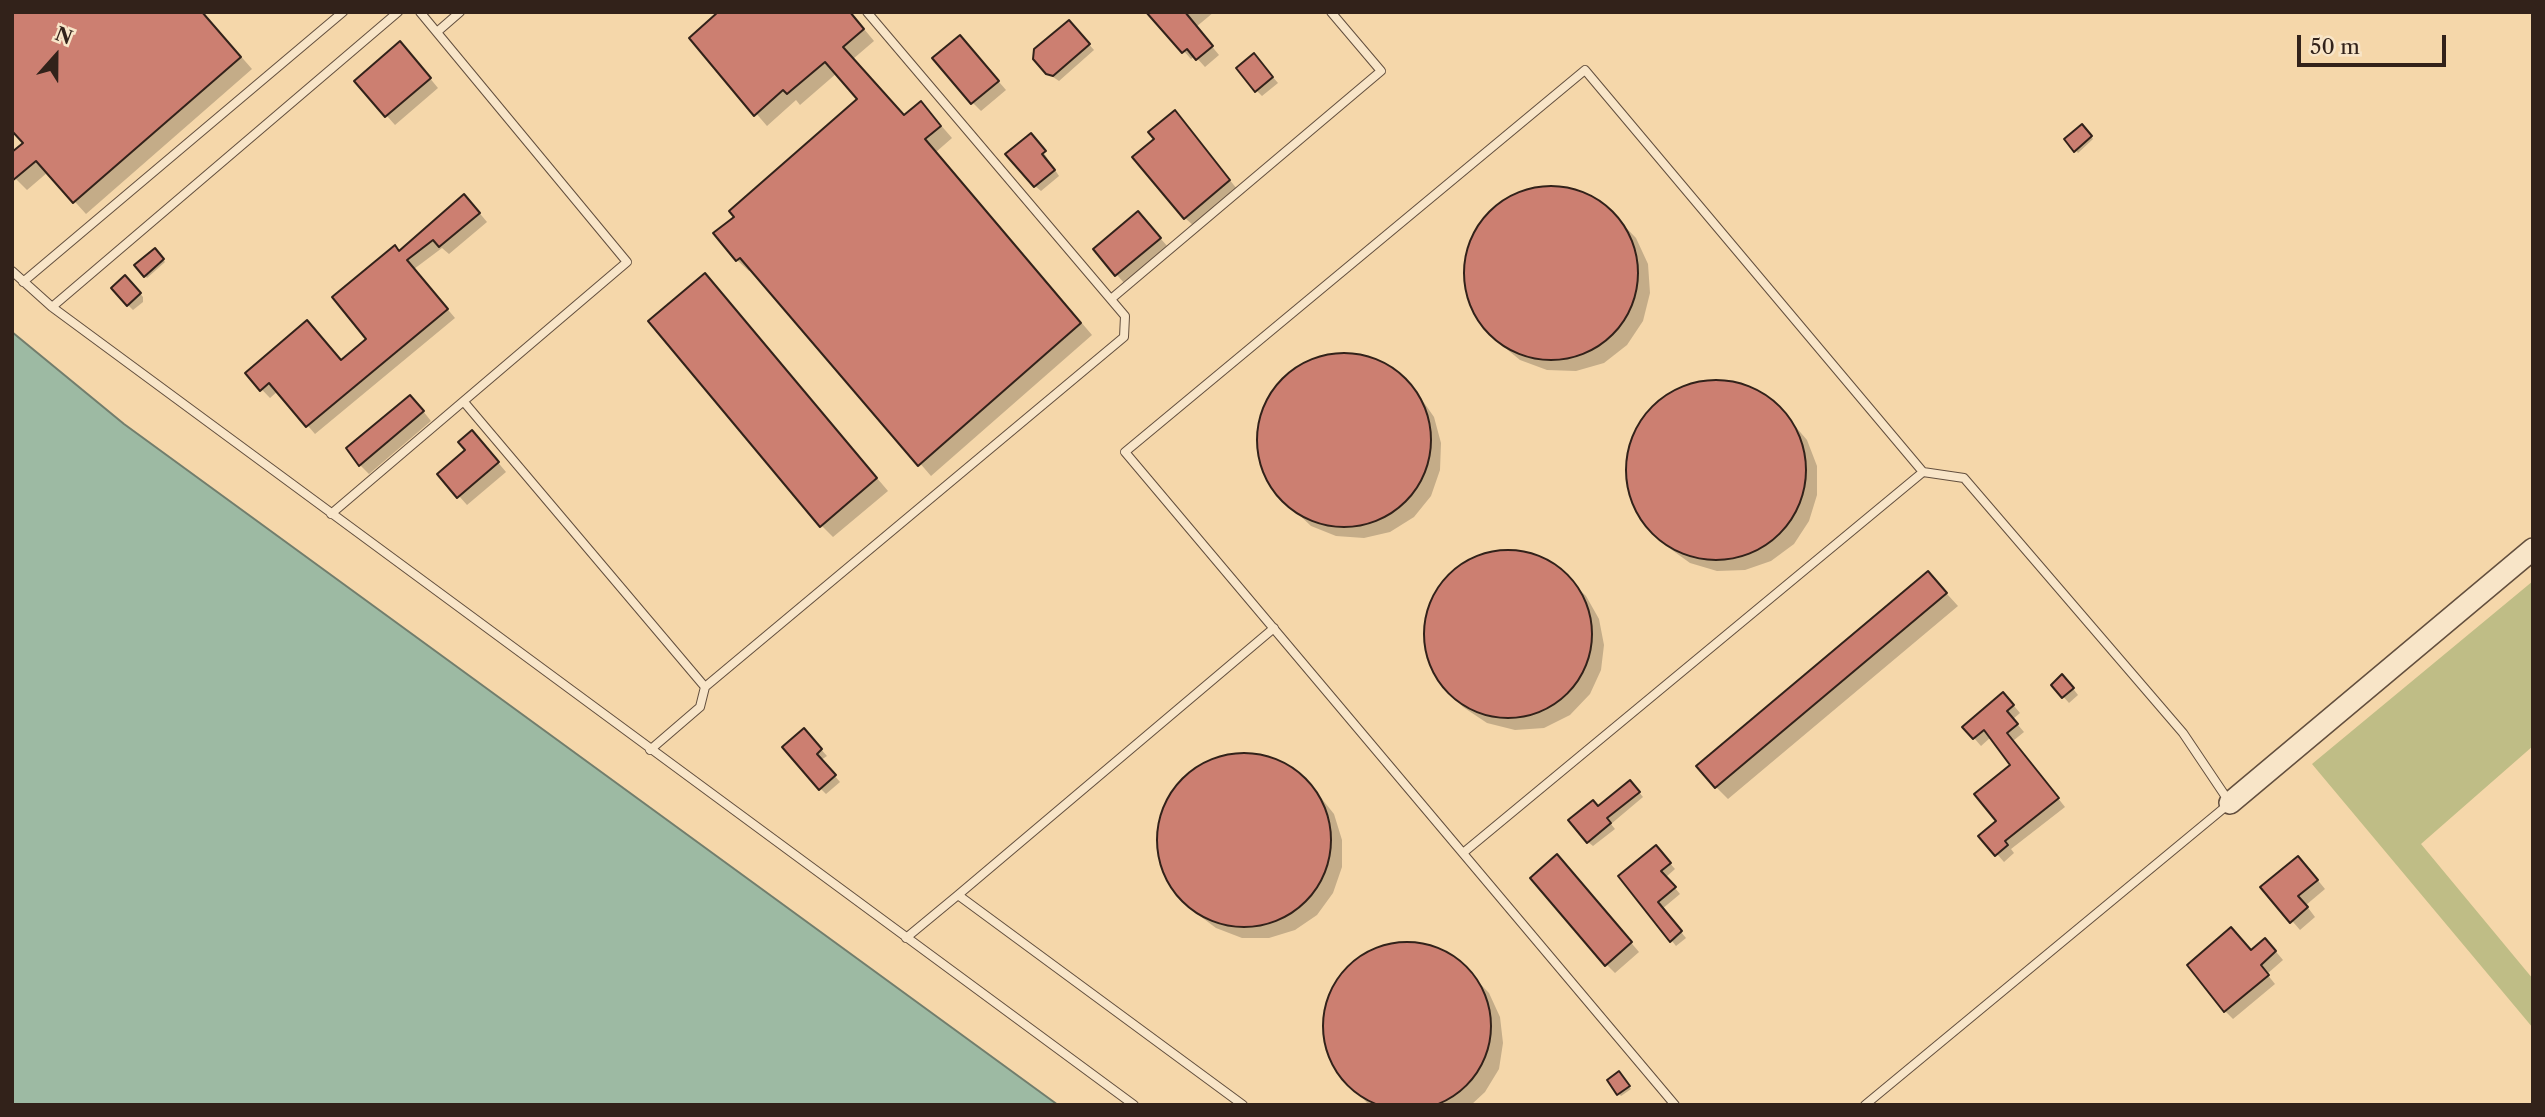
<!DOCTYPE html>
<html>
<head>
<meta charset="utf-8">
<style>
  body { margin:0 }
  #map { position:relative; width:2545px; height:1117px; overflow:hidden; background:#f5d7aa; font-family:"Libre Caslon Text",serif }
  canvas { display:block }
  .frame { position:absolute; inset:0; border:14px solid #32221a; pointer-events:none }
  .north { position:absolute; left:21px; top:21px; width:70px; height:70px; -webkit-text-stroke:5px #f8e5c8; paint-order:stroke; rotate:21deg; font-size:19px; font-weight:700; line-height:28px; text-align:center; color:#32221a }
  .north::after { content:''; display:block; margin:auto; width:24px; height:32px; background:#32221a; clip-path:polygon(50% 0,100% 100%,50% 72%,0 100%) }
  .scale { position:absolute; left:2297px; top:35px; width:149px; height:32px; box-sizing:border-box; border:4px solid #32221a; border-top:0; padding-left:9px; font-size:21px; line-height:24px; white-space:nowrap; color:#32221a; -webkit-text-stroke:5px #f8e5c8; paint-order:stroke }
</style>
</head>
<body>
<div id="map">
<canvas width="2545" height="1117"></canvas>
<div class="frame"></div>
<div class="north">N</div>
<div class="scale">50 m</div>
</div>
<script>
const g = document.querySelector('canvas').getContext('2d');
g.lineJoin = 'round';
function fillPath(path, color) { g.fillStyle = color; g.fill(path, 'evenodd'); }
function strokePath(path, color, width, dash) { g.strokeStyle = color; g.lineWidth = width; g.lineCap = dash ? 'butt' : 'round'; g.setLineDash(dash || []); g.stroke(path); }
fillPath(new Path2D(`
  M2533 581V746L2421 844 2533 979V1028L2312 764Z`), '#bfbd86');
const water = new Path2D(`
  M12 332 124 424 1058 1105H12Z`);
fillPath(water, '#9dbaa3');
strokePath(water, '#727d6c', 2);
fillPath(new Path2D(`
  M202 12 252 69 86 214 48 172 27 190 12 175Z
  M850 12 874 41 853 59 904 117 932 115 952 138 936 152 1092 335 931 476 752 269 749 271 737 260 736 217 859 99 837 73 800 105 796 100 767 126 691 38Z
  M1149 12H1214L1196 27 1219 55 1205 67 1195 56 1191 59Z
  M1069 22 1094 50 1059 81 1047 73Z
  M968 46 1006 90 981 111 973 103Z
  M409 53 438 88 395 125 356 81Z
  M1259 61 1278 83 1262 96 1257 91Z
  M1175 112 1237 189 1194 226 1185 218 1157 139Z
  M2082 126 2093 139 2078 153 2066 140Z
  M1036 141 1059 176 1041 191 1035 186Z
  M1550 187 1578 191 1603 204 1636 238 1648 264 1650 293 1643 321 1627 345 1604 363 1576 371 1547 370 1520 360 1498 342 1486 329 1471 305 1465 278 1468 250 1479 225 1498 205 1523 192Z
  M472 204 487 222 449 254 442 248 414 269 455 318 315 434 278 391 270 398 247 374 342 361 369 339 400 253Z
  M1146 222 1168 247 1125 284 1095 250Z
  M155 250 165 262 147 278 136 265Z
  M705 275 888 491 833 537 821 525Z
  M125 277 143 297V302L133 310 128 305Z
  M1327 356H1356L1384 364 1418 394 1434 417 1441 443 1440 470 1431 496 1414 517 1390 532 1364 538 1336 536 1311 526 1276 493 1262 468 1258 439 1263 410 1277 385 1300 366Z
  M1724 381 1754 389 1777 405 1807 440 1817 466V495L1809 521 1794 544 1771 561 1745 570 1717 571 1690 563 1665 545 1634 507 1627 476 1630 446 1643 418 1665 396 1693 383Z
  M419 406 431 421 369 474 360 465Z
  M480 441 506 472 467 505 459 496Z
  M1504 551 1531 554 1554 565 1586 596 1599 619 1604 645 1601 670 1590 694 1570 715 1544 728 1515 730 1487 723 1463 707 1433 671 1425 643 1427 614 1438 588 1456 569 1479 556Z
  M1928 573 1958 606 1728 799 1716 787Z
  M2068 682 2078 695 2069 703 2053 685Z
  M2010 701 2020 713 2013 719 2024 732 2013 741 2065 807 2011 849 2014 853 2004 862 1997 854 1998 822 2012 765 1991 737 1981 746 1974 738Z
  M809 736 827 756 821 760 840 782 826 794 820 788Z
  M1255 754 1284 763 1306 779 1334 814 1342 840V867L1333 893 1317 915 1295 930 1269 938H1242L1216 928 1192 910 1179 897 1163 872 1157 843 1161 813 1175 787 1197 766 1225 755Z
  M1635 787 1643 797 1611 824 1615 829 1593 846 1588 842 1598 808Z
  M1661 853 1675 869 1666 877 1680 894 1662 909 1686 938 1676 946 1621 876Z
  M1566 866 1639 952 1615 973 1606 964Z
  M2307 867 2325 889 2306 905 2315 917 2300 930 2263 887Z
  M1406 944 1434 948 1458 961 1489 993 1500 1017 1503 1043 1499 1069 1485 1092 1471 1105H1369L1334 1068 1325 1041V1012L1335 985 1353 963 1378 949Z
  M2273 948 2283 960 2267 974 2275 984 2233 1019 2225 1011 2251 952Z
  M1621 1076 1631 1089 1621 1096 1619 1094Z`), '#0003');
const building = new Path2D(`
  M12 12H202L241 57 73 203 36 161 12 181V152L23 143 12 131Z
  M718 12H850L864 29 843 47 904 115 921 101 941 126 925 139 1081 323 918 466 740 258 736 261 713 233 734 217 729 211 857 99 825 62 787 94 783 90 754 116 689 38Z
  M1146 12H1185L1213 46 1196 60 1187 49 1182 53Z
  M1069 20 1090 44 1053 76 1046 74 1033 59 1034 49Z
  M960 35 999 81 971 104 932 58Z
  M400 41 431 78 385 117 354 81Z
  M1254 53 1273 77 1255 92 1236 68Z
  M1175 110 1230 180 1184 219 1132 157 1154 139 1148 132Z
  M2082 124 2092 136 2074 152 2064 139Z
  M1031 133 1046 151 1042 154 1055 170 1034 187 1005 154Z
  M1464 273a87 87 0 1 1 174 0a87 87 0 1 1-174 0Z
  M464 194 480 213 439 247 433 240 407 260 448 309 306 427 269 383 260 391 245 373 307 320 341 360 366 339 332 297 395 245 399 251Z
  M1138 211 1161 238 1115 276 1093 249Z
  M155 248 164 259 144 277 134 265Z
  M705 273 877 478 820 527 648 321Z
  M125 275 141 293 127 306 111 288Z
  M1257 440a87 87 0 1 1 174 0a87 87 0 1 1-174 0Z
  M1626 470a90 90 0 1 1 180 0a90 90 0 1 1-180 0Z
  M410 395 424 411 359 466 346 448Z
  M472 430 499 462 457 498 437 474 465 450 458 442Z
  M1424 634a84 84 0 1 1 168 0a84 84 0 1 1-168 0Z
  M1928 571 1947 593 1715 788 1696 766Z
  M2062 674 2074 688 2062 698 2051 685Z
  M2003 692 2014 705 2007 711 2018 724 2007 733 2059 798 2005 841 2008 845 1995 856 1978 836 1996 821 1974 794 2010 765 1984 730 1973 739 1962 727Z
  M804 728 822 749 817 754 836 775 819 790 782 747Z
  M1157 840a87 87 0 1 1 174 0a87 87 0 1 1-174 0Z
  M1630 780 1640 792 1607 818 1611 823 1587 843 1568 820 1593 800 1598 806Z
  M1656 845 1671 863 1661 871 1676 887 1658 902 1682 931 1670 942 1618 876Z
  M1557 854 1632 942 1605 966 1530 878Z
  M2298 856 2318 880 2298 896 2308 907 2290 923 2260 887Z
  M2231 927 2251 950 2265 938 2276 951 2261 965 2269 975 2224 1012 2187 965Z
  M1323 1026a84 84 0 1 1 168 0a84 84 0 1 1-168 0Z
  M1619 1071 1630 1086 1617 1095 1607 1080Z`);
fillPath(building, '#cc7f71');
strokePath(building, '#32221a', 2);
const service = new Path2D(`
  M437 32 460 12
  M12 271 52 307 1134 1105
  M23 282 343 12
  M1111 299 1381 71 1331 12
  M52 307 398 12
  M464 402 705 687 1124 337 1125 316 867 12
  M331 514 627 262 420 12
  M650 750 700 707 705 687
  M1463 853 1923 472
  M906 938 958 895
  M1243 1105 958 895 1274 628
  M1675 1105 1125 452 1585 70 1923 472 1964 478 2183 733 2230 803 1865 1105`);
const tertiary = new Path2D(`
  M2230 803 2533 549`);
strokePath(service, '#634f3e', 10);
strokePath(tertiary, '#634f3e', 24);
strokePath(service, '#f8e5c8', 8);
strokePath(tertiary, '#f8e5c8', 21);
</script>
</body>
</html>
